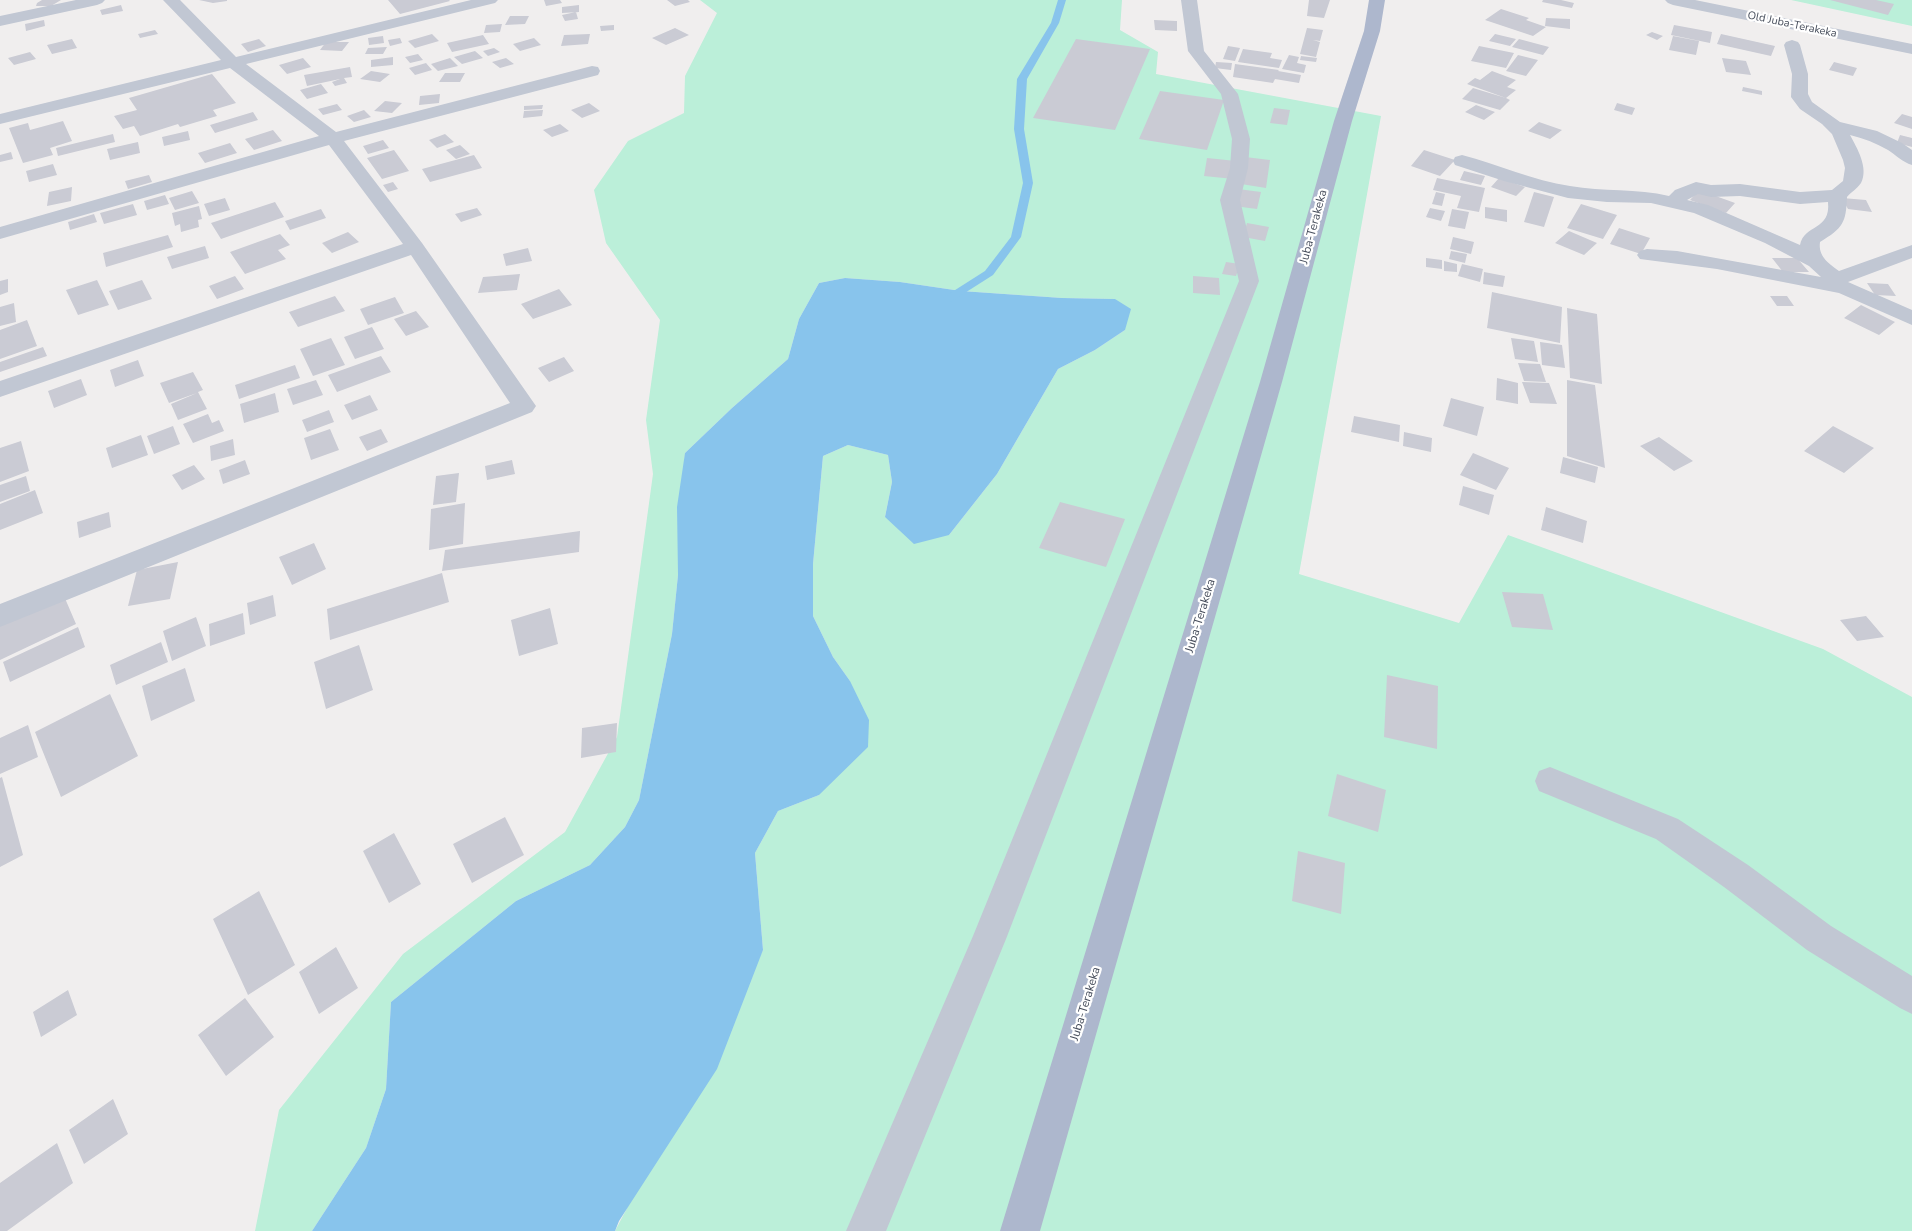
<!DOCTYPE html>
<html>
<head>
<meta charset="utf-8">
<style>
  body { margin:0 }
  canvas { display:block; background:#f0eeee }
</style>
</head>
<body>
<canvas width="1912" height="1231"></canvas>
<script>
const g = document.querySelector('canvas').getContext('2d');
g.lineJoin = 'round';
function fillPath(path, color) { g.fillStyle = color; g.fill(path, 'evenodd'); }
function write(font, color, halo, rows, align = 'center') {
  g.font = font + ' "Nunito Sans",sans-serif'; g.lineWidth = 4.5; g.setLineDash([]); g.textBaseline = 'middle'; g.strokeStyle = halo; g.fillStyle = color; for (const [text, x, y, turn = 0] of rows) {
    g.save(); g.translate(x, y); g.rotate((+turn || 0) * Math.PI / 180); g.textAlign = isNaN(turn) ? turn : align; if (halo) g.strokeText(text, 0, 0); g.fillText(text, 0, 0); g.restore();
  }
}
fillPath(new Path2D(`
  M700 0H1122L1120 30 1158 52 1156 74 1381 116 1299 574 1459 623 1508 535 1823 649 1912 697V1231H615L763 950 755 853 778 811 819 795 850 681 833 657 813 616V564L823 456 848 445 888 455 892 482 885 517 949 535 997 474 1058 369 1095 350 1125 330 1115 299 1062 298 961 291 900 282 845 278 819 283 799 319 788 359 732 408 685 453 678 575 672 634 639 800 625 827 590 865 516 901 391 1002 386 1089 366 1148 312 1231H255L279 1110 403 954 565 832 617 737 653 474 646 420 660 320 606 243 594 190 628 141 684 113 685 76 717 13Z
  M1791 0H1912V26Z`), '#bbefd9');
fillPath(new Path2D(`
  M845 278 900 282 961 291 1062 298 1115 299 1131 309 1125 330 1095 350 1058 369 997 474 949 535 914 544 885 517 892 482 888 455 848 445 823 456 813 564V616L833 657 850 681 869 720 868 747 819 795 778 811 755 853 763 950 717 1069 619 1221 615 1231H312L366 1148 386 1089 391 1002 516 901 590 865 625 827 639 800 672 634 678 575 677 507 685 453 732 408 788 359 799 319 819 283Z`), '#88c4ec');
fillPath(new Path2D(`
  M1058 0H1066L1059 23 1027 79 1024 129 1033 183 1021 237 993 275 949 303H941L939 301 941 299 985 271 1011 237 1023 183 1014 129 1017 79 1051 23Z`), '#88c4ec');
fillPath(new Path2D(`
  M42 0H61L51 6H36L37 3Z
  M199 0H227V1L213 3Z
  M388 0H449L450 1 400 14Z
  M544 0H560L562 3 546 6Z
  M667 0H688L690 2 675 6Z
  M1309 0H1330L1324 18 1307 16Z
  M1543 0H1561L1574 3 1572 8 1542 2Z
  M1830 0H1876L1894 4 1888 15Z
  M121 5 123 11 102 15 100 10Z
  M579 5V12L562 13V7Z
  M1501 9 1529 18 1526 20 1546 27 1533 36 1485 20Z
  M576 12 578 19 565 21 562 15Z
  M510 16H529L525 24 505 25Z
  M1546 18 1570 19V29L1545 26Z
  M44 20 45 26 26 31 25 24Z
  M1154 20 1177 21V31L1155 30Z
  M502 24 500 32 484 33 486 25Z
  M614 25V30L601 31 600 26Z
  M1674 25 1712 32 1710 43 1671 35Z
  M675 28 689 35 666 45 652 38Z
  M1307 28 1323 30 1320 41 1313 40 1320 42 1316 57 1300 54Z
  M155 30 158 34 140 38 138 34Z
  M1652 32 1663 36 1657 40 1646 35Z
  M432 34 439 41 415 48 408 41Z
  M590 34 588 44 561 46 564 35Z
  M1495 34 1516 39 1510 46 1489 41Z
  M1721 34 1775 46 1771 56 1717 44Z
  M483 35 489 44 452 52 447 43Z
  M383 36 384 43 369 45 368 38Z
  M1673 36 1699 41 1696 55 1669 50Z
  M400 38 402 43 390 46 388 40Z
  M534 38 541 45 520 51 513 44Z
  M72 39 77 48 52 54 47 45Z
  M259 39 266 46 248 52 241 44Z
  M1076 39 1150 49 1115 130 1033 118Z
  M1519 39 1549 47 1543 55 1512 47Z
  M326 42H349L342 51 320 50Z
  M1228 46 1240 48 1235 61 1223 59Z
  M1479 46 1514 53 1506 68 1471 61Z
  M387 47 383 54H365L368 48Z
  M494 48 500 52 488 56 483 51Z
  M1243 49 1272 53 1270 58 1282 60 1279 68 1238 62Z
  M475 51 483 58 462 64 454 57Z
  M30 52 36 59 14 65 8 58Z
  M418 54 423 60 410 63 405 57Z
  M1289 55 1299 57 1297 63 1306 65 1304 73 1282 69Z
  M1518 55 1538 60 1526 76 1506 71Z
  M1301 56 1317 58 1316 62 1300 60Z
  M393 57V65L371 67V60Z
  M303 58 311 67 287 74 279 65Z
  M450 58 458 66 438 71 431 64Z
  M506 58 514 64 500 68 492 62Z
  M1722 58 1746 61 1751 75 1726 72Z
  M1216 62 1232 63 1231 70 1215 68Z
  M1834 62 1857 68 1853 76 1829 70Z
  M426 63 432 70 415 75 409 68Z
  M1235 64 1279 70 1278 71 1301 75 1299 83 1275 79 1273 83 1233 77Z
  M350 67 352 77 344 78 347 83 335 86 332 82 340 79 307 86 304 75Z
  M371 71 390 74 380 82 360 79Z
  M1492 71 1516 80 1507 87 1516 90 1506 98 1467 84 1475 78 1480 80Z
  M445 73H465L460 82H439Z
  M212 74 236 103 213 110 217 116 180 127 178 124 140 136 134 126 123 129 114 116 137 110 129 98Z
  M321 84 328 93 307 99 300 90Z
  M1743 87 1762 91V95L1742 91Z
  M1473 88 1506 98 1510 100 1500 110 1462 99Z
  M1160 91 1224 100 1207 150 1139 139Z
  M440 94 439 103 419 105 420 96Z
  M385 101 402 103 392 113 374 111Z
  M589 103 600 111 582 118 571 110Z
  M1617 103 1635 108 1632 115 1614 110Z
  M337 104 342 110 323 115 318 109Z
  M543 105 542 109 524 110V106Z
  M1476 105 1495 112 1484 120 1465 112Z
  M1274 108 1290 110 1287 125 1270 123Z
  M364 110 371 117 354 122 347 116Z
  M543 110 542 116 523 118 524 111Z
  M253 112 258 120 215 133 210 125Z
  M1902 114 1912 117V129L1894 123Z
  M63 121 72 141 50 148 53 155 23 163 9 128 28 123 30 130Z
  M1539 122 1562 130 1550 139 1528 131Z
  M560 124 569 131 552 137 543 130Z
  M273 130 282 141 254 150 245 139Z
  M188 131 190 140 164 146 162 137Z
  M113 134 115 142 58 156 56 148Z
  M445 134 454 142 437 148 429 140Z
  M1900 135 1912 138V147L1897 143Z
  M383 140 389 148 368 154 363 146Z
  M138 142 140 153 110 160 107 149Z
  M230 143 237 153 205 163 198 153Z
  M460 145 470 154 456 159 446 150Z
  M394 150 409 171 382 179 367 158Z
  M1424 150 1455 160 1440 176 1411 166Z
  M11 152 13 159 0 162V155Z
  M474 155 482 168 430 182 422 169Z
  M1245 157 1270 160 1266 188 1241 184Z
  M1207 158 1236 161 1234 179 1204 176Z
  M53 164 57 175 29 182 26 171Z
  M1464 171 1485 176 1481 185 1460 180Z
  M149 175 152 182 128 189 125 181Z
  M1437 178 1485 188 1479 212 1457 208 1461 196 1433 190Z
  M1499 178 1525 187 1516 196 1491 187Z
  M393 182 398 189 388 192 383 185Z
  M72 187 71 201 47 206 49 192Z
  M1238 189 1261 192 1257 209 1234 206Z
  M1699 190 1735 203 1726 213 1690 200Z
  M192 191 199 203 175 210 169 198Z
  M1436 192 1445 194 1442 206 1432 204Z
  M1534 192 1554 197 1544 227 1524 222Z
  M165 195 169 204 147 210 144 201Z
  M225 198 230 210 209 216 204 204Z
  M1842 198 1866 200 1872 212 1848 209Z
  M275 202 284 217 221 239 211 223Z
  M133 204 137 215 104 224 100 213Z
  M1581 204 1617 215 1603 239 1567 228Z
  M199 206 202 219 198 220 199 227 181 232 180 224 175 226 172 213Z
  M1485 207 1507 210V222L1485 218Z
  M477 208 482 215 461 222 455 214Z
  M1430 208 1445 211 1441 221 1426 217Z
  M321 209 326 218 290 230 285 221Z
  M1452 209 1469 212 1465 229 1448 226Z
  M94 214 97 222 70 230 68 222Z
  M1247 223 1269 227 1265 241 1243 237Z
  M1619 228 1650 238 1641 254 1610 244Z
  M1569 231 1597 243 1584 255 1555 243Z
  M348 232 359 242 332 253 322 243Z
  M280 234 290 245 278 250 286 259 245 274 230 252Z
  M168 235 173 247 106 267 103 253Z
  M1453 237 1474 242 1471 254 1450 249Z
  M205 246 209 258 172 269 167 257Z
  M528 248 532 261 506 266 503 254Z
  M1451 251 1467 254 1465 263 1449 259Z
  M1426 258 1442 260V269L1426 267Z
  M1772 258H1797L1809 272H1783Z
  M1444 261 1457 264V272L1444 271Z
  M1226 262 1240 264 1236 276 1222 274Z
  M1462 264 1483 269 1480 282 1458 276Z
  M1484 272 1505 276 1503 287 1483 284Z
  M520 274 517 290 478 293 483 277Z
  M235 276 244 289 217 299 209 286Z
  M1193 276 1219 278 1220 295 1193 293Z
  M8 279V292L0 295V281Z
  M97 280 109 305 78 315 66 290Z
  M142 280 152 299 118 310 109 291Z
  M1867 283 1888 284 1896 296 1875 295Z
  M559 289 572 305 533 319 521 304Z
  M1492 292 1562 307 1560 343 1487 328Z
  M335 296 345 311 298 327 289 312Z
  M1770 296H1787L1794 306H1777Z
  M395 297 404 313 368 325 360 309Z
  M14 303 16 322 0 326V307Z
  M1861 305 1895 322 1879 335 1844 318Z
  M1567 308 1597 314 1602 384 1570 378Z
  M416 311 429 327 406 336 394 319Z
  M27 320 37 346 0 359V330Z
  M372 327 384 349 355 359 344 337Z
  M331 338 345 365 313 376 300 349Z
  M1511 338 1534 341 1538 362 1515 359Z
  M1540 342 1562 345 1565 368 1542 365Z
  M43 347 47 356 0 372V362Z
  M381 356 391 372 337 392 328 375Z
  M564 357 574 371 549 382 538 368Z
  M138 360 144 376 115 387 110 370Z
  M1518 363 1540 364 1546 382 1524 381Z
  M295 365 300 378 239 399 235 385Z
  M193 372 203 390 198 392 207 409 178 420 171 404 197 393 169 403 160 383Z
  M1497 378 1518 383V404L1496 400Z
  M81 379 87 395 54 408 48 391Z
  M316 380 323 395 293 405 287 389Z
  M1567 380 1595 385 1605 468 1567 456Z
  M1522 382 1549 383 1557 404 1530 403Z
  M275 393 279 412 244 423 240 404Z
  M370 395 378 410 352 420 344 405Z
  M1451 398 1484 407 1477 436 1443 426Z
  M329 410 334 422 307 432 302 420Z
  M208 414 212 423 219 420 224 431 193 443 183 424Z
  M1354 416 1400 425 1399 442 1351 432Z
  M173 426 180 444 154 454 147 436Z
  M1833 426 1874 448 1844 473 1804 451Z
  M330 429 339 450 311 460 304 438Z
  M381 429 388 442 367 451 359 437Z
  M1404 432 1432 438 1431 452 1403 446Z
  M141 435 148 455 112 468 106 448Z
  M1659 437 1693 461 1674 471 1640 446Z
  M233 439 235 455 211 461 210 446Z
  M21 441 29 471 0 482V448Z
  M1473 453 1509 468 1496 490 1460 475Z
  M1563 457 1598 467 1595 483 1560 473Z
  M245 460 250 474 223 484 219 470Z
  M512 460 515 474 487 480 485 466Z
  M194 465 205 479 182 490 172 475Z
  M459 473 456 502 433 505 436 476Z
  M26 476 30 491 0 502V485Z
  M1463 486 1494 495 1489 515 1459 505Z
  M35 490 43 513 0 530V504Z
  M1060 502 1125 519 1106 567 1039 548Z
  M465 503 463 544 429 550 431 509Z
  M1546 507 1587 521 1583 543 1541 530Z
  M109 512 111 527 79 538 77 522Z
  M580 531 579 552 442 571 445 550Z
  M314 543 326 569 292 585 279 557Z
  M178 562 170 599 128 606 137 570Z
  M442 573 449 602 330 640 327 609Z
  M1502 592 1543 594 1553 630 1512 627Z
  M273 595 276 616 250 625 247 603Z
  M64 596 76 624 0 660V626Z
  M550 608 558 644 519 656 511 620Z
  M243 613 245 634 210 646 209 624Z
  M1866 616 1884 637 1857 641 1840 620Z
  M196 617 206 646 172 661 163 631Z
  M78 627 85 647 10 682 3 662Z
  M161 642 168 662 116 685 110 665Z
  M359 645 373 690 326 709 314 662Z
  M185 668 195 701 151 721 142 686Z
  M1387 675 1438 686 1437 749 1384 737Z
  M110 694 138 756 61 797 35 732Z
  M617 723 616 752 581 758 582 728Z
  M28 725 38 757 0 774V738Z
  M1337 774 1386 790 1378 832 1328 816Z
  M2 777 23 855 0 867V778Z
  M505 817 524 855 472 883 453 844Z
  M394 833 421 884 389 903 363 851Z
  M1298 851 1345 863 1341 914 1292 901Z
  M259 891 295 965 248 995 213 919Z
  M336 947 358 988 319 1014 299 972Z
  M68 990 77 1015 41 1037 33 1012Z
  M245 998 274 1037 226 1076 198 1035Z
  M113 1099 128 1134 84 1164 69 1130Z
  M57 1143 73 1183 7 1231H0V1183Z`), '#cacbd4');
fillPath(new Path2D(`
  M76 0H105L102 3 97 5 0 26V16Z
  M163 0H180L236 57 471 0H498L495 3 246 64 336 132 592 66 598 67 600 71 598 75 344 141 422 243 536 406 532 412 0 627V604L510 403 411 255 0 397V381L403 244 329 145 0 239V227L319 136 230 68 0 124V114L221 60Z
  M1181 0H1197L1204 51 1238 94 1250 139 1248 168 1240 200 1259 281 1006 939 886 1231H846L973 936 1239 281 1220 200 1230 168 1232 139 1221 94 1188 51Z
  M1665 0H1695L1912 44V54L1673 5 1668 3Z
  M1792 40 1798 42 1800 45 1808 74V94L1812 102 1840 122 1877 131 1902 143 1912 150V165C1902 162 1896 155 1888 150 1876 143 1863 138 1850 135 1857 148 1869 168 1861 183 1857 189 1851 192 1847 197 1846 223 1843 228 1820 242 1818 256 1828 263 1839 271L1912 245V258L1848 282 1912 310V325L1839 293 1717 269 1640 259 1637 255 1640 251 1647 249 1677 251 1821 277 1809 266 1765 243 1694 213 1651 203 1607 202 1568 198 1504 181 1455 165 1453 161 1455 157 1462 155C1498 164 1533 181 1570 186 1603 192 1637 188 1669 196L1675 190 1696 182 1711 185 1740 184 1800 192 1832 190 1843 181 1845 168 1843 160 1832 134 1822 124 1800 109 1791 97 1792 74 1784 45 1786 42ZM1698 194 1711 197 1740 196 1800 204 1828 202C1831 231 1804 224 1800 245L1708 205 1687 200Z
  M1550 767 1678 819 1748 865 1831 926 1912 976V1014L1900 1008 1807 950 1724 887 1656 839 1539 791 1535 781 1539 771Z`), '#c1c7d3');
fillPath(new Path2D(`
  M1369 0H1385L1380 31 1352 121 1282 382 1040 1231H1000L1260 382 1334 121 1364 31Z`), '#adb7cd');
write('11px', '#464d5b', '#fff', [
  ["Old Juba-Terakeka",1792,25,12]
]);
write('12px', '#464d5b', '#fff', [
  ["Juba-Terakeka",1314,227,-75],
  ["Juba-Terakeka",1201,616,-73],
  ["Juba-Terakeka",1086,1004,-73]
]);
</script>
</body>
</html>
